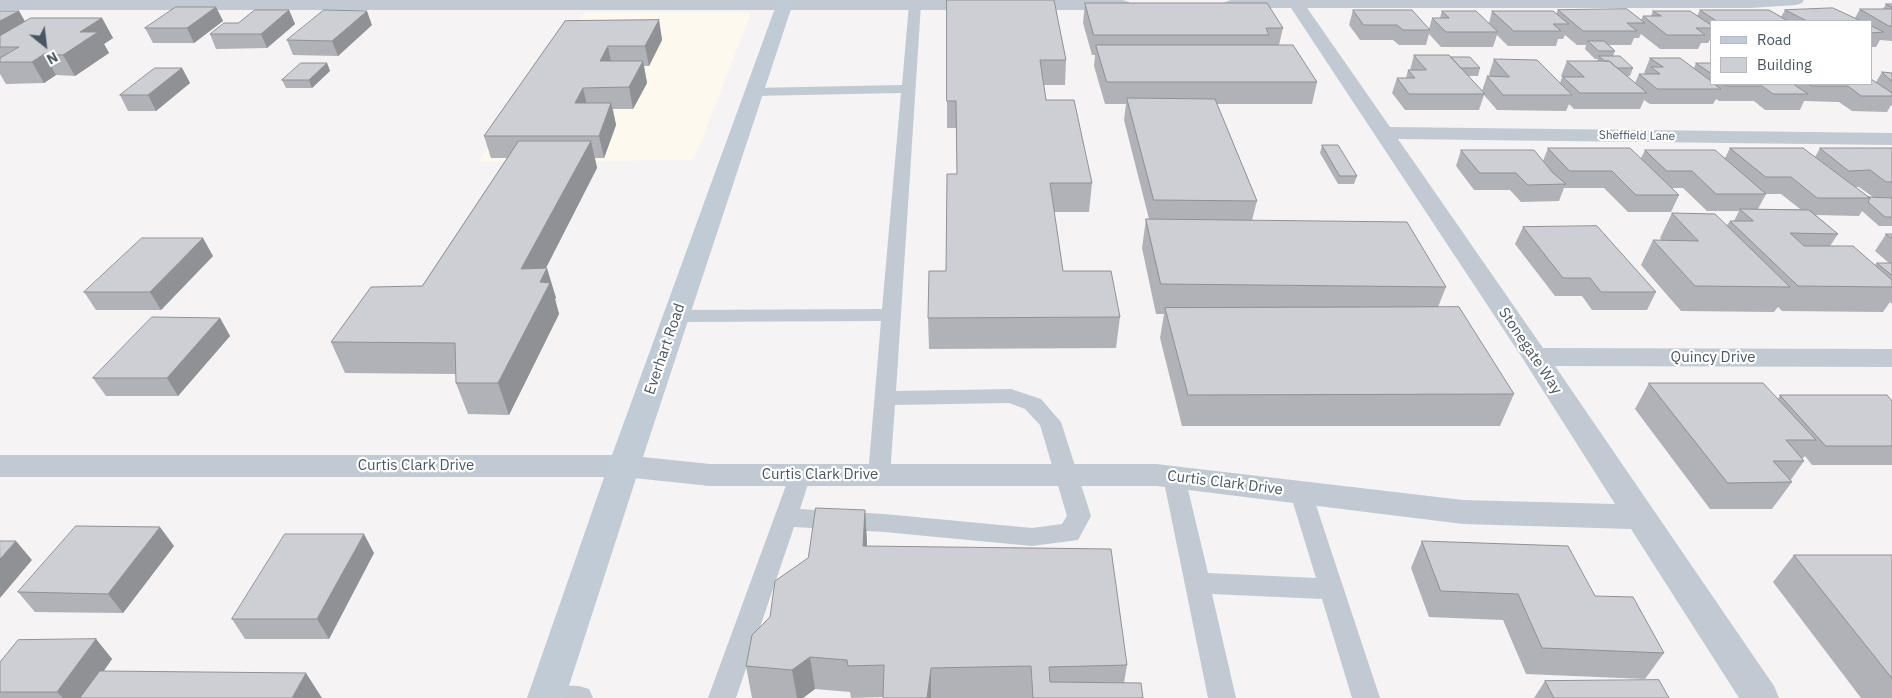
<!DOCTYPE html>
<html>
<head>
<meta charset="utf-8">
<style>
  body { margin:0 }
  #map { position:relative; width:1892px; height:698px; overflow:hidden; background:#f5f3f3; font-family:"IBM Plex Sans",sans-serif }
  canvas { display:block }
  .legend { position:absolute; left:1710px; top:20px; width:162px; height:65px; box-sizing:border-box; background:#fff; border:1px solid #b7bbc0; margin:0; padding:6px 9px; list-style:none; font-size:15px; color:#4a5661 }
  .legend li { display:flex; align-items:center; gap:10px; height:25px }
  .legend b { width:25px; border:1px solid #b7bbc0 }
  .north { position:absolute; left:20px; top:20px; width:50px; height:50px; -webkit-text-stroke:4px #fff; paint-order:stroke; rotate:151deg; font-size:14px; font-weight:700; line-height:20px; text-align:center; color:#4a5661 }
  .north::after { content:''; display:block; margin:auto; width:18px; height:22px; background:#4a5661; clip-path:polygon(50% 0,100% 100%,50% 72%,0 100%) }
</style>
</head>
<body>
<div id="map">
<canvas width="1892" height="698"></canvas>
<ul class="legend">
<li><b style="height:6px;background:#c1cbd6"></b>Road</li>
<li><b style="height:14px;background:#cdcfd5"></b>Building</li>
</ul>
<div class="north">N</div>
</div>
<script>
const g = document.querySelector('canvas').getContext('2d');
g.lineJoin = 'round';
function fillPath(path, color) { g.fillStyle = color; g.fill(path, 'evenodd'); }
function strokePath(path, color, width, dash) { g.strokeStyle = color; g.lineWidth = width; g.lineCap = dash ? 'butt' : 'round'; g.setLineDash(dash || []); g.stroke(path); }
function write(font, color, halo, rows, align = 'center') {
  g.font = font + ' "IBM Plex Sans",sans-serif'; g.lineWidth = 4.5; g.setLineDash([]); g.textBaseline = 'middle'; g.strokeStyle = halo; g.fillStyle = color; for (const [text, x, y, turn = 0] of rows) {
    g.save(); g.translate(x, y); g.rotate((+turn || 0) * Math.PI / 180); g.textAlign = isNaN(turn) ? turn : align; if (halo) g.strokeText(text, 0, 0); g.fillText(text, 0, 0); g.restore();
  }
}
fillPath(new Path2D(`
  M584 13H751L694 160 478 162Z`), '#fdf9ef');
fillPath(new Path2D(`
  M915 0 921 4 896 391 1011 389 1041 399 1061 422 1091 516 1078 540 1032 546 884 532 794 527 736 698H708L792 469 800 467 808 469 811 475 800 509 884 514 1032 528 1062 524 1067 516 1040 425 1025 409 1009 403 895 405 890 475 887 481 879 483 871 481 868 475 881 321 677 322 670 320 667 316 670 312 677 310 882 309 901 93 754 96 747 92 754 88 902 85 909 4Z
  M1174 469 1182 471 1185 477 1208 573 1316 578 1290 493 1294 487 1302 484 1310 487 1380 698H1352L1322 599 1212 594 1236 698H1208L1163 477 1166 471Z
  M547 685 579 686 589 689 593 698H533L537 688Z`), '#c1cad2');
fillPath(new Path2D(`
  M1297 0 1303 2 1390 127 1892 133V145L1398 139 1543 348 1892 349V367L1555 366 1774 686 1779 698H1739L1631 529 1463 524 1156 486H710L624 477H0V455H624L710 464H1156L1463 500 1615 504 1523 359 1289 5 1291 2Z`), '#c1cad2');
fillPath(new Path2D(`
  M0 0H1123L1129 2 1131 5 1129 8 1123 10H0Z
  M1231 0H1804L1802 3 1796 5 1751 8H1225L1223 5 1225 2Z`), '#c1cad2');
fillPath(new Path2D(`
  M778 0H794L640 466 565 698H527L608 466Z`), '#c1cbd6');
fillPath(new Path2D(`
  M947 0 1066 60 1065 85H1044L1046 100 1092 183 1089 212H1054L1063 271 1120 317 1116 348 929 349 928 318 946 271 957 174 956 128H947Z
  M1085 3 1283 28 1279 45 1317 82 1312 104H1217L1257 201 1252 220 1446 287 1438 307 1514 394 1500 426H1182L1160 338 1164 314H1156L1142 248 1146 219H1149L1124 120 1126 104H1105L1094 66 1095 55H1092L1083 23Z
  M1886 4H1892V41L1880 40 1876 47H1871V21H1711V38L1708 43H1701L1698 49H1660L1641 34 1639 38H1634L1631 45H1609L1615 51 1613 56 1633 68 1630 76H1627L1635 83 1639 74H1646L1644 73 1650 58 1694 68 1696 63H1711V84H1871L1876 82 1882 72 1892 73V106L1891 105 1887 112 1852 111 1839 102 1804 101 1800 110H1765L1754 101H1719L1716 99 1713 104H1650L1644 100 1640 109H1574L1569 104 1566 111 1497 110 1484 95 1479 110H1405L1392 93 1397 78H1406L1408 70H1410L1414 55 1451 57 1480 68 1478 76H1468L1482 91 1487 76H1490L1489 74 1494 59 1560 83 1562 77 1561 76 1567 61H1597L1598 59H1595L1585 49 1586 45H1577L1565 35 1563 39H1558L1556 46H1508L1497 35 1493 47H1441L1429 34 1426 45H1399L1393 40H1360L1349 25 1353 10 1429 29 1432 18H1440L1442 11 1489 23 1492 11 1556 14 1558 10 1641 20 1643 16H1651L1653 11 1697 16 1700 10 1781 17 1785 10 1855 18 1860 9H1883Z
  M216 7 223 21 194 43H153L145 28Z
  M289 10 295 24 267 48 216 49 210 34 238 23Z
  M0 11H19L25 22 102 18 113 38 104 44 109 53 75 76 56 75 44 83 6 84 0 74Z
  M659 20 662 40 649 66H644L647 83 633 109H613L616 125 604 158H595L597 168 546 268 556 298 555 299 559 314 509 415 468 414 456 383V374L345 373 331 342 422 286 507 158H491L484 136 565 21Z
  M372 25 338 56 293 55 287 40Z
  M327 63 330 71 312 88H286L282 80Z
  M182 68 190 83 156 111H128L120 95Z
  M1322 145 1357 176 1354 184H1338L1320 153Z
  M1548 148 1641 158 1645 150 1725 158 1730 148 1815 157 1820 148H1892V226H1879L1862 211 1859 216 1816 215 1838 234 1830 246 1875 265 1877 263H1889L1875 251 1886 234H1892V304L1890 302 1883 312 1782 311 1778 307 1774 312 1681 311 1641 265 1653 240 1662 241 1660 238 1672 213 1727 225 1730 221H1734L1739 211H1707L1683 188H1672L1679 195 1671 212H1628L1604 188H1564L1559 201 1521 202 1510 190H1474L1456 166 1461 150 1543 161ZM1855 187H1859L1873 197H1868ZM1766 194H1781L1800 209H1758Z
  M1523 227 1656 292 1647 310H1592L1582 296H1555L1515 244Z
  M213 256 161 310H96L84 292Z
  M220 318 230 336 178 396H106L93 378Z
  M1649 383 1778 399 1780 395 1892 401V465H1812L1805 456 1802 459 1804 461 1790 481 1792 482 1772 509H1710L1635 409Z
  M865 510 867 546 1127 665 1124 683 1143 698H883V697L851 698 850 692 815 689 803 698H752L746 666 770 617 808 558Z
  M1422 541 1595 596 1664 653 1645 679 1526 674 1503 620 1429 617 1411 568Z
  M174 546 123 613 35 612 18 592Z
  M374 553 329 639H245L232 619Z
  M1794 555H1892V698H1861L1773 582Z
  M96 639 112 659 104 671 292 698H0V662Z
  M1545 681 1669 698H1534Z`), '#b0b2b7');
fillPath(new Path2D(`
  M216 7 223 21 194 43 187 28Z
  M289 10 295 24 267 48 261 34Z
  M19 11 27 25 0 40V21Z
  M367 11 372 25 338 56 332 41Z
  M102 18 113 38 104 44 109 53 75 76 63 55 80 32Z
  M659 20 662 40 649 66 645 46Z
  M608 46 612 67 600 61Z
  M44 54 56 75 44 83 32 62Z
  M643 61 647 83 633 109 629 87Z
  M327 63 330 71 312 88 309 80Z
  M182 68 190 83 156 111 148 95Z
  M583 88 588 109 575 103Z
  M611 103 616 125 604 158 599 136Z
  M591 141 597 168 530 299 521 269Z
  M203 238 213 256 161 310 150 292Z
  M547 268 556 298 555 299 559 314 509 415 498 383 540 282Z
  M220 318 230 336 178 396 167 378Z
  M865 510 867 542 865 578 863 546Z
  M160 527 174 546 123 613 108 594Z
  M364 534 374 553 329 639 317 619Z
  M16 541 32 560 0 598V559Z
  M96 639 112 659 84 698H63L57 692Z
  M810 657 815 689 803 698H797L792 670Z
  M931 668V698H927Z
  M306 673 322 698H292Z`), '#909195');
const building = new Path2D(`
  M947 0H1054L1066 60H1040L1046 100H1074L1092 183H1050L1063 271H1111L1120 317 928 318 929 271H946L947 174H957L956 101H947Z
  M1085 3H1267L1283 28H1266L1269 35H1094Z
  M1886 4H1892V7Z
  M176 7H216L187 28H145Z
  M1833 8 1861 21H1807L1785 10Z
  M1627 9 1645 23H1627L1637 31H1583L1558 10Z
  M1860 9H1892V26H1889Z
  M255 10H289L261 34H210L224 23H238Z
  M324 10 367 11 332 41 287 40Z
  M1353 10H1412L1430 30H1403L1397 25H1364Z
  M1700 10H1769L1788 21H1717Z
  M0 11H19L0 21Z
  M1442 11H1476L1498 32H1446L1432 18H1449Z
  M1492 11H1553L1569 24H1553L1561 31H1514Z
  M1653 11H1690L1711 25V28H1696L1705 35H1667L1643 16H1661Z
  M31 18H102L80 32H98L63 55 44 54 32 62H0V58L19 47H0V36Z
  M659 20 645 46H608L600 61H643L629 87 583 88 575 103H611L599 136H484L565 21Z
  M1871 26 1884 32 1871 33Z
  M1588 41H1604L1615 51H1599Z
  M1096 45H1293L1317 82H1107Z
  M1414 55H1449L1485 94H1409L1397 78H1415L1408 70H1426Z
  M1599 56H1620L1633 68H1617L1609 61H1605Z
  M1451 57H1470L1480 68H1461Z
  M1650 58H1680L1711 81V84H1714L1721 89H1657L1639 74H1660L1651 67H1663Z
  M1494 59 1537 60 1572 95H1503L1487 76 1509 77Z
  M1567 61H1609L1647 93H1580L1563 77H1584Z
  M301 63H327L309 80H282Z
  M1696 63H1711V73Z
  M155 68H182L148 95H120Z
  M1882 72 1892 73V81Z
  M1871 79 1892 93V96H1861L1848 86H1811L1809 84H1871Z
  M1724 84H1793L1808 94H1773L1762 86H1727Z
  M1127 98 1215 99 1257 201 1154 200Z
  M519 141H591L521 269 547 268 540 282 550 283 498 383H456L455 343 331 342 371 287 422 286Z
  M1322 145H1338L1357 176H1340Z
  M1548 148H1630L1679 195H1636L1612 171H1570Z
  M1730 148H1803L1870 198H1817L1791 177H1766Z
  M1820 148H1892V182H1886L1870 170 1849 171Z
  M1461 150H1534L1553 173 1566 184 1528 185 1516 173H1480Z
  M1645 150H1715L1766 194H1716L1692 171H1667Z
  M1868 197 1892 198V217H1885L1868 202 1870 198Z
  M1740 209 1809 210 1838 234 1790 233 1804 246H1853L1892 280V287L1798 286 1730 221H1753Z
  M1672 213 1715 214 1790 287 1695 286 1653 240 1698 241Z
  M1146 219 1407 222 1446 287 1161 284Z
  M1597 226 1656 292H1601L1590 278H1563L1523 227Z
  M1886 234H1892V238Z
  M142 238H203L150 292H84Z
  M1877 263H1892V275Z
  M1459 307 1514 394 1188 395 1165 308Z
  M152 317 220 318 167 378H93Z
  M1649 383H1763L1816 440H1786L1804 461H1773L1792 482 1728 483Z
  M1780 395H1887L1892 401V446H1826Z
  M816 508 865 510 863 546 1111 549 1127 665 1049 667 1050 682 1141 683 1143 698H1033L1031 666 931 668 927 698H883L884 665 848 666 847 660 810 657 792 670 746 666 752 635 770 617 775 581 808 558Z
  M76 526 160 527 108 594 18 592Z
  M285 534H364L317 619H232Z
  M0 541H16L0 559Z
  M1422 541 1568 546 1595 596 1633 597 1664 653 1542 648 1518 594 1441 591Z
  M1794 555H1892V678Z
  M96 639 57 692H0V662L18 640Z
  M100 671 306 673 292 698H80Z
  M1659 680 1669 698H1554L1545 681Z`);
fillPath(building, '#cdcfd5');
strokePath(building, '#909195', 1);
write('12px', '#4a5661', '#fff', [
  ["Sheffield Lane",1637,136,1]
]);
write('15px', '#4a5661', '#fff', [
  ["Everhart Road",665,349,-71],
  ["Stonegate Way",1530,351,56],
  ["Quincy Drive",1713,358],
  ["Curtis Clark Drive",416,466],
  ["Curtis Clark Drive",820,475],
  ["Curtis Clark Drive",1225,483,7]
]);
</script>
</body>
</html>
